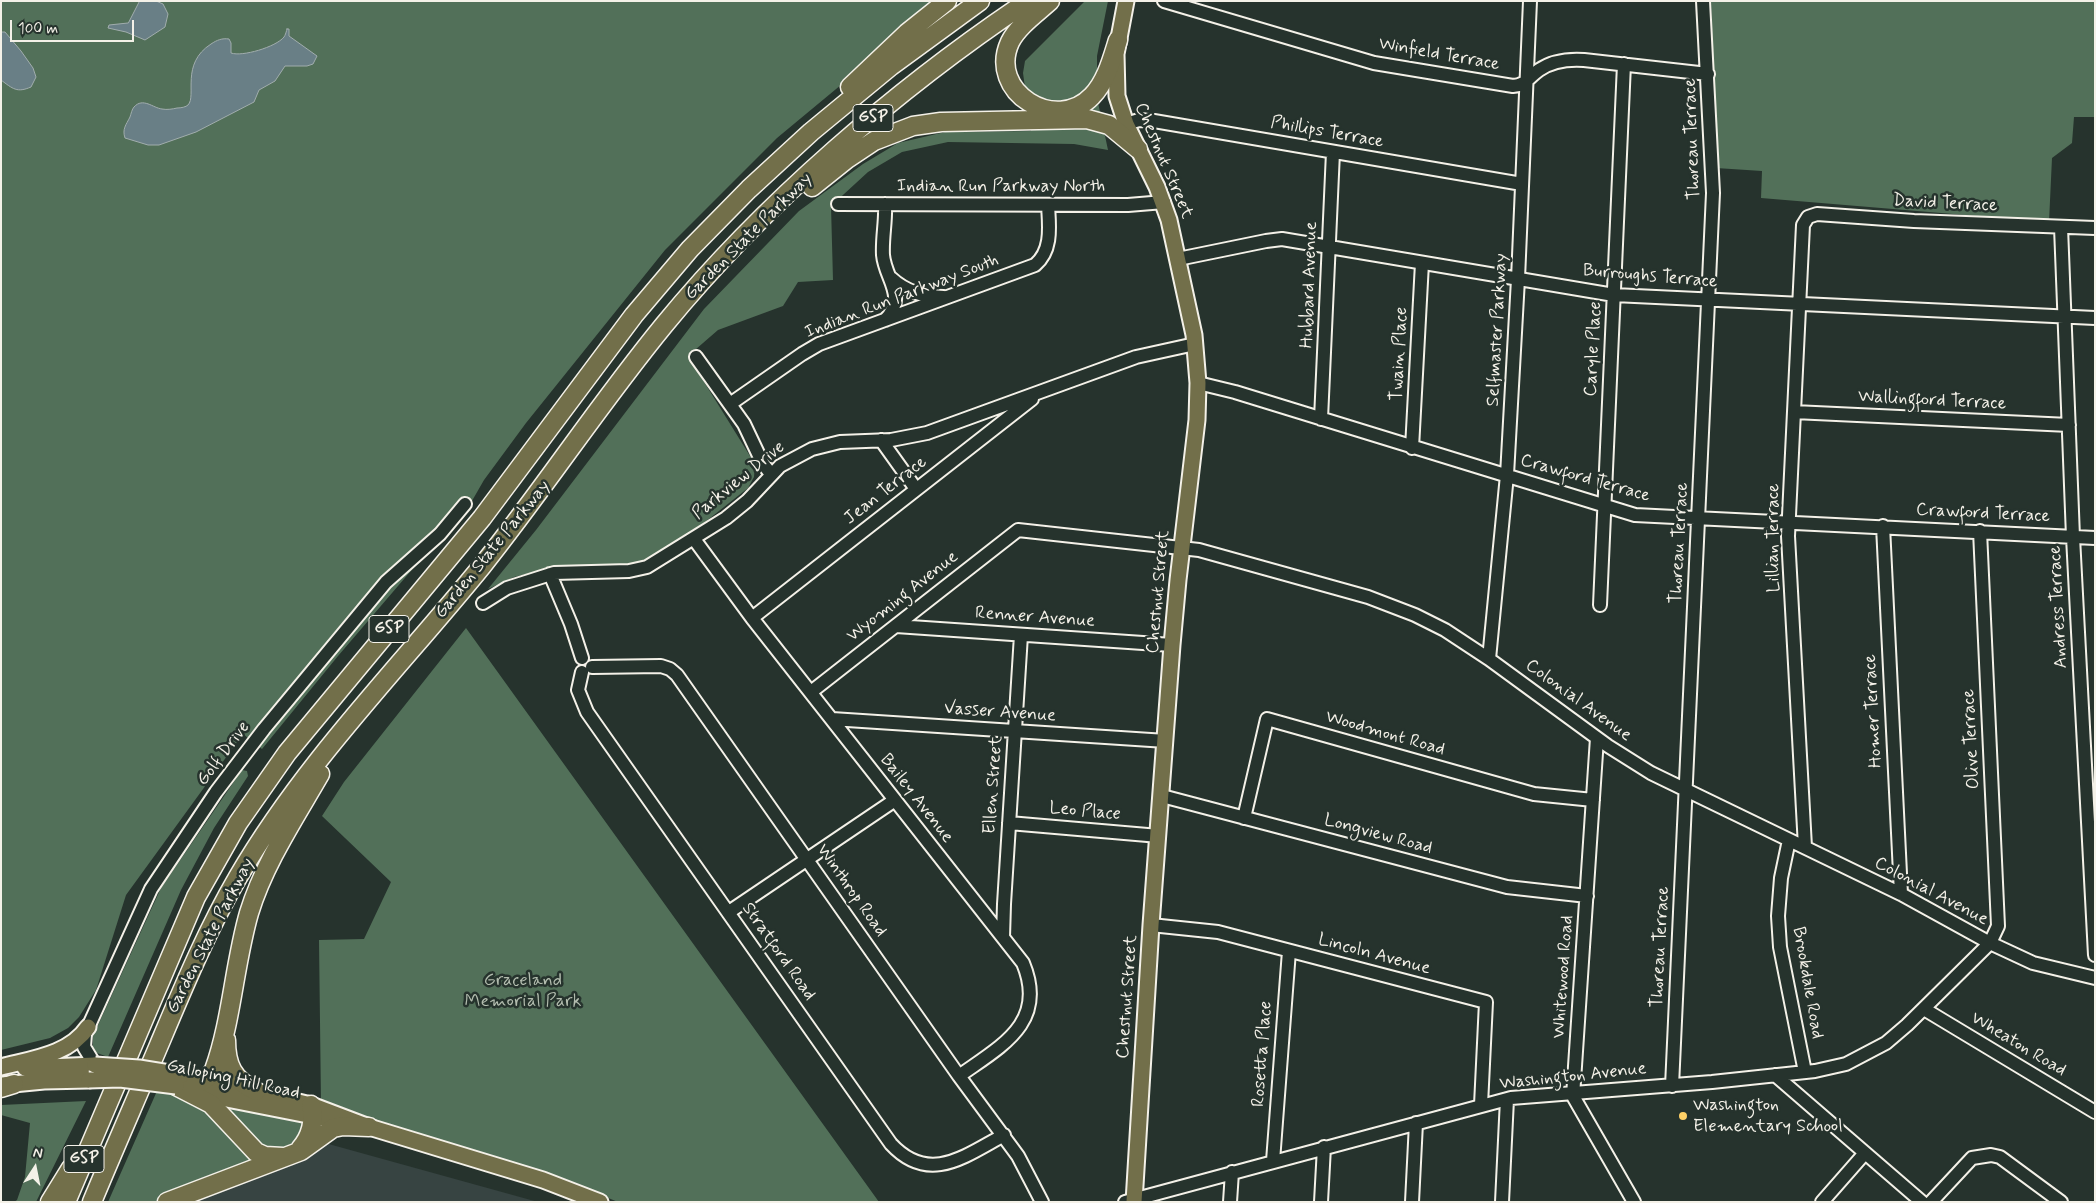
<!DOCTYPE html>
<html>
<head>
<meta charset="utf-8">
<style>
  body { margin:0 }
  #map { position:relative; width:2096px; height:1203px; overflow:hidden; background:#26332d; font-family:Mynerve,sans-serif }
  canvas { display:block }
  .frame { position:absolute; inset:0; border:2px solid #f4f1e8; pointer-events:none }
  .north { position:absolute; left:10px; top:1143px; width:50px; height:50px; -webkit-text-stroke:4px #26332d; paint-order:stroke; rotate:11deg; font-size:14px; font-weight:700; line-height:20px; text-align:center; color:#f4f1e8 }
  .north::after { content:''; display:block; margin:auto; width:18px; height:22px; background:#f4f1e8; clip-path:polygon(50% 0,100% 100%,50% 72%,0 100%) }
  .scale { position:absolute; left:10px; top:20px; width:124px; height:22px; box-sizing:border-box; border:2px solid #f4f1e8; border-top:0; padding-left:6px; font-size:15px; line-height:18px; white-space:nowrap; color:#f4f1e8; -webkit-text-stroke:4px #26332d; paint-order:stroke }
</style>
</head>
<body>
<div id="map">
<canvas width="2096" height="1203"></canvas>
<div class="frame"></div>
<div class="north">N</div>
<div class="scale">100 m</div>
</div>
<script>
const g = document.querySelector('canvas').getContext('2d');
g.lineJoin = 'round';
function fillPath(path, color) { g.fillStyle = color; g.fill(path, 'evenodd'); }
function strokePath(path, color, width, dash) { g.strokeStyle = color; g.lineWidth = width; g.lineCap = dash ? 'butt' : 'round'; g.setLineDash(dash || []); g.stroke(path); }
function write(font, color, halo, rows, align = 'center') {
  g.font = font + ' Mynerve,sans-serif'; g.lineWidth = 5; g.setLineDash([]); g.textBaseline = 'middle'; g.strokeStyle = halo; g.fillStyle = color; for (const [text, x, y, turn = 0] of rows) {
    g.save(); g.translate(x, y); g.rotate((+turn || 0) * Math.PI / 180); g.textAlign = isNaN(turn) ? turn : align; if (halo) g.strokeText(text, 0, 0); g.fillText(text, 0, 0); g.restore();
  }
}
fillPath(new Path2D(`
  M325 1143 538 1202H190Z`), '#374442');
fillPath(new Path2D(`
  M1 1H935L865 65 777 138 665 250 526 423 484 480 461 520 441 542 422 558 338 656 262 749 243 734 126 895 96 990 79 1017 68 1028 50 1038 1 1050Z
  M1085 1H1108L1097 56V98L1108 150 1074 144 948 142 902 152 868 172 831 206 833 280 798 282 783 306 718 330 688 356 755 464 754 477 748 488 695 530 643 563 547 569 514 577 488 589 536 530 704 309 799 211 863 164 898 143 945 132 1031 131 1023 73 1025 61Z
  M1711 1H2095V117H2074L2072 143 2052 158 2049 222 1761 198 1762 171 1716 168Z
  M466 628 879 1202H618L545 1172 321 1104 319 940 364 939 391 882 322 816 344 782Z
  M242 770 247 771 248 776 214 828 181 890 108 1057 97 1053 93 1047V1036L161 888Z
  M157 1091 189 1096 205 1105 257 1161 166 1195 155 1202H108Z
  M86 1101 36 1202H14L17 1200 25 1177 30 1123 1 1115V1105Z
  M224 1104 305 1120C304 1126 302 1130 299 1135 291 1150 282 1152 266 1153L230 1121Z`), '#527059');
const water = new Path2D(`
  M140 1H156L163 4 168 14 165 27 145 40 126 32 108 28 109 25 128 23Z
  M287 29H289V36L317 56 313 64 307 66H285L275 81 259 90 254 102 196 132 159 145H148L125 138C122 129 126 125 130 117 131 114 132 109 134 107 143 97 153 108 162 109 167 110 173 109 177 108 181 108 186 107 188 105 197 96 180 64 211 44 217 40 222 38 229 39L231 43V53C242 57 276 47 284 37 285 36 287 30 287 29Z
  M1 32H5L21 51 33 68 36 77 31 87C17 93 13 89 1 80Z`);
fillPath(water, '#697f86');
strokePath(water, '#a1adad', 1);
const minor = new Path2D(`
  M1164 1 1374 63 1513 86C1526 85 1529 77 1539 70 1552 61 1569 59 1584 60L1708 74
  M1126 124 1139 120 1154 121 1522 184
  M838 204 1128 205 1164 202
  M885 204C886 221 882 238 883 255 885 279 908 297 885 320
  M2061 227 2073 537 2095 955
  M1178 259 1266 241 1282 239 1614 295 2095 318
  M891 278C906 292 925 297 944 297
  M696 357 744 424 763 464 771 474
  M1198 383 1235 392 1635 515 2095 538
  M730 404 802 354 819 344 1035 265C1053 250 1049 225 1048 205
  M1794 412 2069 425
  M1321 419 1333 152
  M881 440 916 489
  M1412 448 1422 263
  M1883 526 1901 894
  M694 539 752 618 1023 963C1048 1023 1001 1046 959 1076
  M550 574 571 624 582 658
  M483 603 507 588 554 573 629 571 647 567 726 518 747 501 780 466 812 449 840 442 891 440 927 433 1136 357 1195 344
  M1600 605 1624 64
  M752 618 1032 399
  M896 626 1172 645
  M1489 659 1507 475 1518 279 1530 1
  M592 667 661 666 670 669 677 675 959 1076 1018 1156 1042 1202
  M582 672 578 690 587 712 891 1144C929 1185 965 1156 1004 1135
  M811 692 1018 530 1199 550 1368 597 1415 615 1445 630 1489 659 1608 746 1651 773 1901 894 1990 943 2033 963 2095 978
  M832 719 1166 741
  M1597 738 1573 1096 1634 1202
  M1162 796 1507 887 1587 896
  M1244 818 1267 719 1534 794 1593 800
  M1009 823 1159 836
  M1789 840 1781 878 1778 916 1780 947 1805 1072
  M1805 847 1788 536 1803 225 1808 217 1817 214 1914 221 2095 228
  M729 912 895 800
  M1151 925 1218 932 1486 1002 1481 1105
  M1003 937 1004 904 1021 635
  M1924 1009 2095 1112
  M95 1065 84 1047 85 1034 151 889 216 792 264 729 386 582 440 534 465 504
  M1775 1075 1922 1202
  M1672 1086 1713 193 1703 1
  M1273 1161 1289 951
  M1125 1202 1511 1098 1712 1082 1815 1071 1846 1064 1886 1043 1907 1025 1990 943 1998 926 1980 531
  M1230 1202 1232 1172
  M1321 1202 1324 1147
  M1412 1202 1416 1123
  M1502 1202 1507 1099
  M1822 1202 1865 1153
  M1931 1202 1972 1158 1991 1155 2000 1157 2061 1202`);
const major = new Path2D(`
  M1126 1 1116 54 1117 96 1126 124 1157 187 1169 220 1194 335 1198 383 1197 420 1178 580 1172 645 1151 925 1134 1202
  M1 1067C31 1059 69 1055 88 1027
  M25 1068 95 1065
  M198 1078 311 1105 369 1127 543 1180 600 1202
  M3 1085 44 1081 89 1080
  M196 1093 323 1118`);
const highway = new Path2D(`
  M1050 1C1037 13 1018 26 1010 42 987 92 1056 134 1092 96 1106 82 1112 59 1118 40
  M850 87 907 33 947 1
  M812 187 847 159 874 141 913 126 941 122 1087 119 1109 125 1138 149
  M226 1040C226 1065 233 1080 256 1091
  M176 1086C190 1083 206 1085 214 1070 232 1020 234 965 249 913 264 864 294 819 320 774
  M176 1086 211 1104 256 1152 265 1156 283 1157
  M1 1088 14 1084
  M300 1149C311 1137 315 1120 311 1105
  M50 1202 71 1168
  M66 1202 196 897 238 823 287 753 482 518 634 315 690 249 749 189 811 132 891 66 980 1
  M92 1202C114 1149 137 1097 159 1045 183 988 207 930 238 877 305 762 399 668 482 566 545 487 600 403 664 325 764 203 898 88 1028 1
  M167 1202 301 1151 333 1128 343 1126 369 1127`);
strokePath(minor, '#f4f1e8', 16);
strokePath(major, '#f4f1e8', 19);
strokePath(highway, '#f4f1e8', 21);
strokePath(minor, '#26332d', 12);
strokePath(major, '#726f4a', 15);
strokePath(highway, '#726f4a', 18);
const majorBridge = new Path2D(`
  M95 1065 139 1068 182 1075
  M89 1080 120 1079 176 1086`);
strokePath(majorBridge, '#f4f1e8', 19, []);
strokePath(majorBridge, '#726f4a', 15);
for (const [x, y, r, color] of [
  [1683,1116,5,"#ffd166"]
]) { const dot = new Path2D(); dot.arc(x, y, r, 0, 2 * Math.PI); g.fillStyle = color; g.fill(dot); strokePath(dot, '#26332d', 2); }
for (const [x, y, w] of [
  [873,118,40],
  [389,629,40],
  [84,1159,40]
]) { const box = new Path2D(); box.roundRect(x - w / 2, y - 13.5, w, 27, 4); g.fillStyle = '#26332d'; g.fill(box); strokePath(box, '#f4f1e8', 1); }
write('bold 16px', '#f4f1e8', null, [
  ["GSP",873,118],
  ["GSP",389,629],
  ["GSP",84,1159]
]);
write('18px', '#f4f1e8', '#26332d', [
  ["Winfield Terrace",1439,55,10],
  ["Phillips Terrace",1327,133,10],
  ["Thoreau Terrace",1693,139,-92],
  ["Chestnut Street",1163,161,67],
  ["Indian Run Parkway North",1001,187],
  ["David Terrace",1945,204,3],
  ["Garden State Parkway",749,237,-45],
  ["Burroughs Terrace",1650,277,5],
  ["Hubbard Avenue",1310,285,-88],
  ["Indian Run Parkway South",902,297,-21],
  ["Selfmaster Parkway",1498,330,-87],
  ["Caryle Place",1594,349,-87],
  ["Twain Place",1400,354,-87],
  ["Wallingford Terrace",1932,401,3],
  ["Crawford Terrace",1585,479,16],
  ["Parkview Drive",739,481,-39],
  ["Jean Terrace",886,491,-38],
  ["Crawford Terrace",1983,514,3],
  ["Lillian Terrace",1774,538,-90],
  ["Thoreau Terrace",1680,543,-87],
  ["Garden State Parkway",493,550,-51],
  ["Chestnut Street",1159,592,-85],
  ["Wyoming Avenue",903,597,-38],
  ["Andress Terrace",2059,607,-93],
  ["Renner Avenue",1035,618,4],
  ["Colonial Avenue",1578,701,36],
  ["Homer Terrace",1874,711,-93],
  ["Vasser Avenue",1000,713,4],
  ["Woodmont Road",1385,734,16],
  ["Olive Terrace",1972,739,-93],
  ["Golf Drive",224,754,-53],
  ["Ellen Street",994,785,-86],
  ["Bailey Avenue",916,799,52],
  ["Leo Place",1085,812,5],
  ["Longview Road",1378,835,15],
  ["Winthrop Road",851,891,55],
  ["Colonial Avenue",1931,892,28],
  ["Garden State Parkway",211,936,-63],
  ["Thoreau Terrace",1661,947,-87],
  ["Stratford Road",778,952,55],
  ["Lincoln Avenue",1374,955,15],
  ["Whitewood Road",1564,977,-86],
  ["Brookdale Road",1807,983,80],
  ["Chestnut Street",1128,997,-86],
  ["Wheaton Road",2018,1045,31],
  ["Rosetta Place",1263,1054,-86],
  ["Washington Avenue",1573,1077,-6],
  ["Galloping Hill Road",233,1080,12]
]);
write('18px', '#b3bdaf', '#26332d', [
  ["Graceland",523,981],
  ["Memorial Park",523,1002]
]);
write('18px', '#f4f1e8', '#26332d', [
  ["Washington",1693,1106],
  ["Elementary School",1693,1127]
], 'left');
</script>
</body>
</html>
